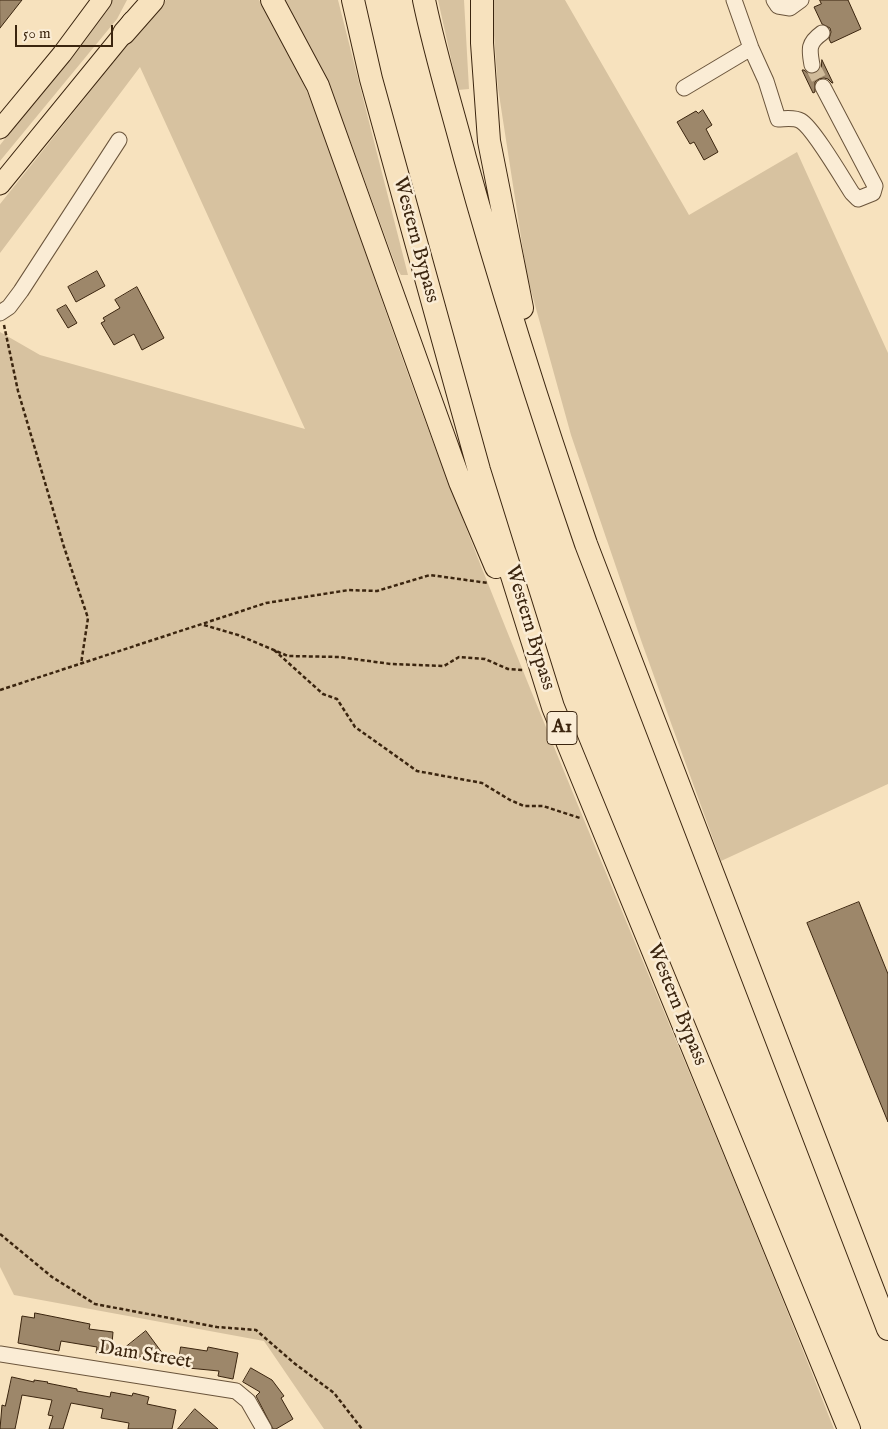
<!DOCTYPE html>
<html>
<head>
<meta charset="utf-8">
<style>
  body { margin:0 }
  #map { position:relative; width:888px; height:1429px; overflow:hidden; background:#f7e2be; font-family:"IM FELL English",serif }
  canvas { display:block }
  .scale { position:absolute; left:15px; top:25px; width:98px; height:22px; box-sizing:border-box; border:2px solid #3b250f; border-top:0; padding-left:6px; font-size:15px; line-height:18px; white-space:nowrap; color:#3b250f; -webkit-text-stroke:4px #faecd5; paint-order:stroke }
</style>
</head>
<body>
<div id="map">
<canvas width="888" height="1429"></canvas>
<div class="scale">50 m</div>
</div>
<script>
const g = document.querySelector('canvas').getContext('2d');
g.lineJoin = 'round';
function fillPath(path, color) { g.fillStyle = color; g.fill(path, 'evenodd'); }
function strokePath(path, color, width, dash) { g.strokeStyle = color; g.lineWidth = width; g.lineCap = dash ? 'butt' : 'round'; g.setLineDash(dash || []); g.stroke(path); }
function write(font, color, halo, rows, align = 'center') {
  g.font = font + ' "IM FELL English",serif'; g.lineWidth = 5; g.setLineDash([]); g.textBaseline = 'middle'; g.strokeStyle = halo; g.fillStyle = color; for (const [text, x, y, turn = 0] of rows) {
    g.save(); g.translate(x, y); g.rotate((+turn || 0) * Math.PI / 180); g.textAlign = isNaN(turn) ? turn : align; if (halo) g.strokeText(text, 0, 0); g.fillText(text, 0, 0); g.restore();
  }
}
fillPath(new Path2D(`
  M112 0H127L117 19 0 161V145L100 19Z
  M166 0H259L294 63 317 114C356 223 392 334 433 442 559 774 705 1098 834 1429H324L264 1341 14 1295 0 1267V332L40 355 305 429 140 67 0 253V204L141 28Z
  M283 0H338L408 275H401L397 269 351 143 330 94Z
  M438 0H464L469 89 458 90Z
  M494 0H565L689 215 797 152 888 353V784L721 861 642 643 571 435 527 276 498 88 493 22Z`), '#d7c2a0');
const building = new Path2D(`
  M0 0H22L0 28Z
  M820 0H848L861 29 831 43 829 39 831 32 830 28 822 24 814 7 821 4Z
  M822 60 833 83H832L828 79 824 78 819 79 815 82V92L813 93 802 70H804L809 74 818 72 821 69Z
  M703 110 712 125 706 129 718 152 704 160 694 142 690 144 677 122 696 111 698 113Z
  M97 271 105 286 76 302 68 287Z
  M137 287 164 338 142 350 134 334 114 345 101 323 105 321 103 318 120 308 115 300Z
  M66 305 77 323 68 328 57 310Z
  M859 902 888 974V1122L807 923Z
  M35 1313 90 1324 89 1329 113 1332 111 1355 96 1353 97 1347 61 1341 59 1351 18 1343 22 1316 34 1318Z
  M146 1331 163 1354 152 1362 145 1353 136 1360 126 1347Z
  M181 1347 207 1351 208 1347 238 1353 233 1379 218 1376 219 1371 178 1367Z
  M251 1368 272 1380 284 1396 281 1398 293 1419 276 1429H273L256 1396 260 1392 243 1382Z
  M12 1377 34 1382V1380L48 1382 47 1383 77 1389V1391L110 1397 111 1392 132 1396 133 1393 149 1397 147 1404 176 1410 172 1429H128L129 1423 101 1418 103 1409 71 1403 63 1429H49L53 1416 48 1415 52 1400 22 1395 15 1429H0L2 1405 5 1406Z
  M195 1409 218 1429H178Z`);
fillPath(building, '#9d876a');
strokePath(building, '#3b250f', 1);
strokePath(new Path2D(`
  M812 65 823 87`), '#d1bc9b', 15, [15, 8]);
const minor = new Path2D(`
  M734 0 751 48 766 81 778 119C785 119 794 117 801 121 813 128 843 179 852 193L858 199 873 193 875 186 823 87
  M774 0 778 6 790 8 801 0
  M812 65C809 49 808 43 822 33
  M684 88 751 48
  M0 313 9 307 21 291 119 140
  M0 1354 236 1391 248 1401 264 1429`);
const major = new Path2D(`
  M0 129 62 54 102 0
  M0 185 124 33 132 21`);
const highway = new Path2D(`
  M272 0 318 86 460 482 496 567
  M353 0 371 79 479 470 553 707 849 1429
  M424 0C435 53 451 105 465 158 501 288 542 416 586 544L888 1329
  M482 0V43L489 141 522 308
  M124 33 153 0`);
strokePath(minor, '#6a543b', 17);
strokePath(major, '#3b250f', 21);
strokePath(highway, '#3b250f', 24);
strokePath(new Path2D(`
  M4 325 18 391 64 547 88 618 81 664
  M204 625 238 635 288 656 339 657 391 664 444 666 459 657 485 659 508 669 523 670
  M274 650 323 694 337 699 355 727 417 771 482 783 510 800 524 806H543L580 818
  M0 690 266 603 349 590 377 591 430 575 488 583
  M0 1234 52 1277 95 1304 217 1327 256 1330 294 1363 334 1393 362 1429`), '#3b250f', 2.5, [4, 2.5]);
strokePath(minor, '#faecd5', 15);
strokePath(major, '#f7e2be', 19);
strokePath(highway, '#f7e2be', 22);
for (const [x, y, w] of [
  [562,728,30]
]) { const box = new Path2D(); box.roundRect(x - w / 2, y - 16.5, w, 33, 4); g.fillStyle = '#faecd5'; g.fill(box); strokePath(box, '#3b250f', 1); }
write('bold 19px', '#3b250f', null, [
  ["A1",562,728]
]);
write('20px', '#3b250f', '#faecd5', [
  ["Western Bypass",415,240,75],
  ["Western Bypass",529,628,73],
  ["Western Bypass",676,1005,68],
  ["Dam Street",145,1356,9]
]);
</script>
</body>
</html>
